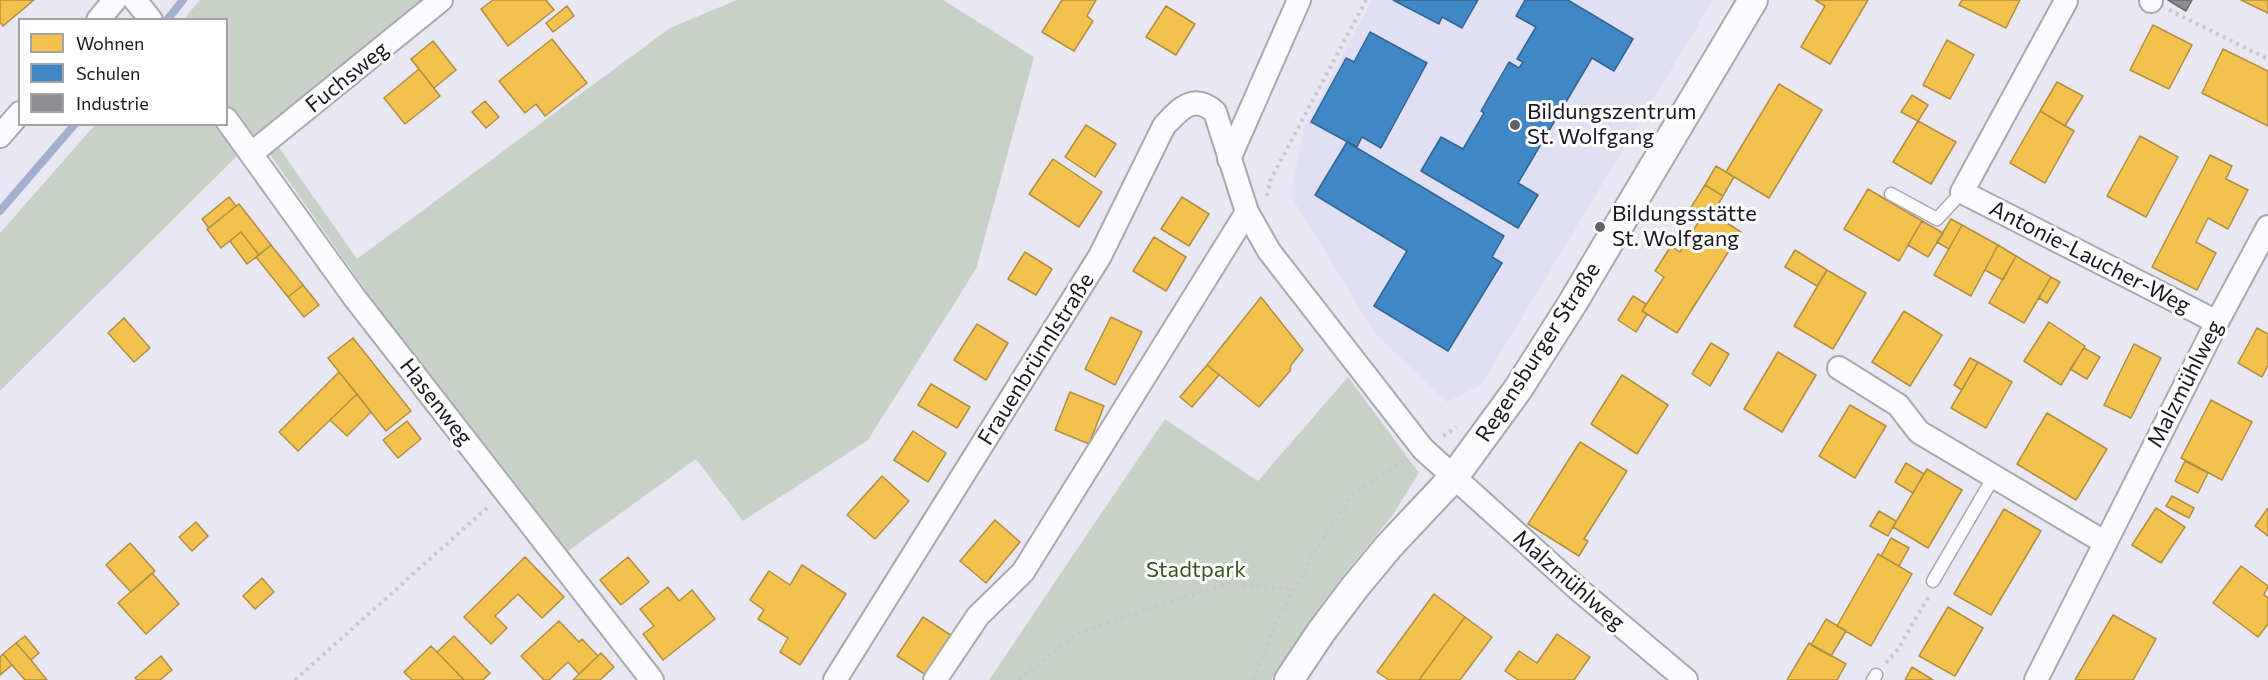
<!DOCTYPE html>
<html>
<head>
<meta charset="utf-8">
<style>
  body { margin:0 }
  #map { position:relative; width:2268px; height:680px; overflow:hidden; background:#e8e7f2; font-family:Commissioner,sans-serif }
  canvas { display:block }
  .legend { position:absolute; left:18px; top:18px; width:210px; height:108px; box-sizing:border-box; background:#fff; border:2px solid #a3a3a6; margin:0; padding:8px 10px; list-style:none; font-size:18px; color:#191820 }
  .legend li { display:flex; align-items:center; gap:12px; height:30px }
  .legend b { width:30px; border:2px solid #a3a3a6 }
</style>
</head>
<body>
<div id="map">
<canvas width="2268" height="680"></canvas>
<ul class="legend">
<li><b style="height:16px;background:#f2c14e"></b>Wohnen</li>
<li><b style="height:16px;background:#3f88c5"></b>Schulen</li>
<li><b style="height:16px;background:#8d8d92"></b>Industrie</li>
</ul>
</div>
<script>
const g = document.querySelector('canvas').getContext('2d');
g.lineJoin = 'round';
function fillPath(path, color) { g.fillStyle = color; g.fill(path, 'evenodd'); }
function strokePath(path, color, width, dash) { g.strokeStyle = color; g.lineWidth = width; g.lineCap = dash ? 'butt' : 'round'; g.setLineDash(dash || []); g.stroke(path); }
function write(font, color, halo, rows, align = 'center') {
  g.font = font + ' Commissioner,sans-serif'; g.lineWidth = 6; g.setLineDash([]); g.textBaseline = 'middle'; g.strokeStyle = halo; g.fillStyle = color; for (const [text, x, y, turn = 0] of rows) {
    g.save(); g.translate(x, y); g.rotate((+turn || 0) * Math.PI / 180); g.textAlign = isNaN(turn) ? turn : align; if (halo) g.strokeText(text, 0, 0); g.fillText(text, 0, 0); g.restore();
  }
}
fillPath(new Path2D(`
  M1372 0H1713L1482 384 1447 402 1375 333 1291 196 1303 129Z`), '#e1dff4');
fillPath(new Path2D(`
  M200 0H427L266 129 357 259 670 28 737 0H943L1034 57 976 269 868 440 743 521 696 459 568 551 378 308 257 136 0 391V233L95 125 226 124V20L184 19Z
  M1348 377 1419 473 1392 516 1345 573 1311 619 1271 680H989L1165 419 1258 481Z`), '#c8d1c7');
const homes = new Path2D(`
  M0 0H34L3 26 0 22Z
  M493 0H546L554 10 508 46 481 9Z
  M1062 0H1096L1087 16 1093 21 1074 51 1042 32Z
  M1815 0H1868L1830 64 1801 47 1825 6Z
  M1962 0H2020L2006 28 1959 5Z
  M2241 0H2268V13Z
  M567 6 574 16 553 32 546 23Z
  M1166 6 1195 24 1176 55 1146 37Z
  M2153 25 2192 45 2169 89 2130 70Z
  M552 39 587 83 545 116 536 104 525 113 499 81Z
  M1947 40 1974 55 1950 99 1923 85Z
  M433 41 456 70 434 88 411 59Z
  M2223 49 2268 71V126L2202 93Z
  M419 69 440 96 405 124 384 98Z
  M2057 82 2083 96 2065 126 2040 111Z
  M1779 84 1822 110 1769 198 1726 172Z
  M1912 95 1928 105 1918 121 1901 112Z
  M485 101 499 117 486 128 472 112Z
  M2040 111 2074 131 2045 183 2010 163Z
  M1918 121 1956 142 1931 184 1893 162Z
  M1086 125 1116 144 1095 177 1065 157Z
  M2140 136 2178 157 2146 217 2107 196Z
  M2210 155 2232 166 2226 179 2248 190 2228 229 2208 218 2196 242 2216 253 2197 290 2152 267Z
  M1053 159 1102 192 1079 227 1029 194Z
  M1716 166 1734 177 1723 196 1705 185Z
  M1705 185 1723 196 1712 214 1706 210 1702 216 1690 209Z
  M1868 189 1922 221 1899 261 1844 229Z
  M229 197 236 206 209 228 202 219Z
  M1182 197 1209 214 1189 246 1161 229Z
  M239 204 271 245 259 255 241 232 221 248 207 229Z
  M1706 210 1741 232 1677 333 1642 311 1664 277 1655 271 1671 246 1680 252Z
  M1951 219 1962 225 1949 249 1937 242Z
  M1922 221 1943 233 1928 257 1908 245Z
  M1962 225 1998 245 1971 296 1934 275Z
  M241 232 259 255 247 264 230 241Z
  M1154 237 1186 257 1166 291 1133 271Z
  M271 245 303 285 288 297 256 257Z
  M1998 245 2016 256 2003 280 1985 270Z
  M1795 250 1827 270 1817 286 1785 267Z
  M1025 252 1052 269 1036 295 1008 279Z
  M2016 256 2051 277 2024 323 1989 303Z
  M1827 270 1866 293 1833 349 1794 326Z
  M2051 277 2060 282 2047 303 2039 298Z
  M303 285 319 305 304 317 288 297Z
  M1633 296 1646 304 1642 311 1647 314 1636 332 1618 320Z
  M1261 297 1303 350 1291 365 1290 371 1259 407 1207 365Z
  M1904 311 1942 335 1910 386 1872 362Z
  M1111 317 1142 332 1115 385 1085 369Z
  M124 318 150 348 134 362 108 333Z
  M2049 322 2085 346 2061 385 2024 361Z
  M977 324 1008 343 986 380 954 360Z
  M2257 328 2268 334V365L2262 377 2238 363Z
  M353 338 411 411 386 431 328 358Z
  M1711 343 1729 354 1710 386 1692 374Z
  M2134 344 2161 358 2131 418 2104 405Z
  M2084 348 2100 357 2087 379 2070 369Z
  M1778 352 1816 375 1782 432 1744 409Z
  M1970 358 1978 362 1962 390 1954 385Z
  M1978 362 2012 382 1986 428 1951 408Z
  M1207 365 1219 375 1192 407 1180 397Z
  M339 372 357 394 298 451 279 432Z
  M1622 375 1668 405 1637 454 1591 424Z
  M931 384 970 407 957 428 918 405Z
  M1070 392 1104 406 1089 444 1055 430Z
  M357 394 371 412 347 436 330 420Z
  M2211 400 2252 422 2222 480 2181 458Z
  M1850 405 1886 426 1855 478 1819 456Z
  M2047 413 2107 449 2076 500 2017 464Z
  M407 421 421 439 398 458 383 440Z
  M913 431 946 453 928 482 894 460Z
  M1580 442 1627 471 1584 539 1588 541 1579 556 1528 524Z
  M2185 461 2208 473 2198 493 2175 481Z
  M1906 463 1924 474 1913 493 1895 482Z
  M1927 469 1962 490 1928 548 1893 527Z
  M882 476 909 501 875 539 847 515Z
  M2172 496 2194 508 2189 518 2166 506Z
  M2156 508 2185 527 2161 563 2132 545Z
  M2268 508V536L2255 526Z
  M2004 509 2041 531 1991 615 1954 594Z
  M1879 511 1896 521 1888 536 1870 526Z
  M995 520 1020 542 986 583 960 561Z
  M196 522 208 536 192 551 179 537Z
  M1891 538 1909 548 1899 566 1881 556Z
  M130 543 155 571 131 592 106 565Z
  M1878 554 1912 574 1871 646 1837 626Z
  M525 557 564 597 542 618 518 594 495 616 507 628 491 644 464 617Z
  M628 557 649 582 621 605 600 580Z
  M802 565 846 594 800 665 780 652 788 638 758 619 764 610 750 600 769 571 790 585Z
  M2241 566 2268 586 2264 595 2268 598V624L2258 637 2213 603Z
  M152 573 179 604 146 634 118 603Z
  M262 578 274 592 255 609 243 596Z
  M668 587 679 601 692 590 715 619 663 660 643 634 654 626 640 609Z
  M1434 594 1465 617 1419 680H1389L1377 672Z
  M1948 607 1983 628 1955 676 1919 656Z
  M2113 615 2156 639 2133 680H2075Z
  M923 617 955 638 929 677 897 656Z
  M1465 617 1492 637 1460 680H1419Z
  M1826 619 1846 631 1831 656 1811 645Z
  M559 621 579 642 582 639 598 656 579 674 568 662 549 680H544L521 656Z
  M1557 634 1590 657 1574 680H1518L1505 671 1519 651 1537 663Z
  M25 636 39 653 31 660 16 643Z
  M454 636 490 673 483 680H464L437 652Z
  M16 643 31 660 47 680H25L12 665 3 654Z
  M1809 643 1846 664 1837 680H1787Z
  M431 646 437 652 464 680H412L404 672Z
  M601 653 614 667 600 680H573Z
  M3 654 12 665 0 675V657Z
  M161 656 172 670 160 680H137L135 678Z
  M1912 667 1933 680H1905Z`);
fillPath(homes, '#f2c14e');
strokePath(homes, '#b18e40', 1.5);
const schools = new Path2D(`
  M1393 0H1478L1462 28 1442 17 1439 24Z
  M1525 0H1568L1633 39 1614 71 1592 58 1518 183 1538 195 1518 228 1421 171 1441 137 1463 149 1484 113 1481 111 1509 62 1519 68 1523 62 1517 59 1536 27 1516 16Z
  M1370 32 1427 63 1381 148 1362 137 1357 147 1311 122 1346 58 1354 62Z
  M1347 142 1504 236 1492 257 1502 263 1448 351 1374 306 1407 251 1315 195Z`);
fillPath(schools, '#3f88c5');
strokePath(schools, '#346694', 1.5);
const industry = new Path2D(`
  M2168 0H2192L2186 11Z`);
fillPath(industry, '#8d8d92');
strokePath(industry, '#6a6a70', 1.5);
strokePath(new Path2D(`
  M167 20 183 0
  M0 211 75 124`), '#a3b0cd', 8);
const service = new Path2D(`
  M1891 194 1937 219 1962 192
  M1933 581 1993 478
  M1873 680 1876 675`);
const minor = new Path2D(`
  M135 0 151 20
  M2066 1 1962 192 2217 322
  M2151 1V0
  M98 20 115 0
  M226 119 354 297 652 680
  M0 136 20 113
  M252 153 441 0
  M1229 159 1299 0
  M1839 368 1898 405 1919 432 2104 542
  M835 680 1100 256 1164 126C1180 109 1193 93 1215 112L1247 212 1269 251 1423 449 1578 589 1686 680
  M935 680 978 616 1023 572 1247 212
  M2036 680 2217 322 2268 227`);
const tertiary = new Path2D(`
  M1289 680 1321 632 1355 587 1389 546 1453 478 1518 389 1572 304 1753 0`);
strokePath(service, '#a9a8b1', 15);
strokePath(minor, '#a9a8b1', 26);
strokePath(tertiary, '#a9a8b1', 32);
strokePath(new Path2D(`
  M2169 10 2268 59
  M1267 196 1270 181 1366 0
  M1443 436 1456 427
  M1886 663 1898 649 1929 596
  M295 680 489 506
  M1019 680 1075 635 1165 603 1232 583 1294 590
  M1253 680 1276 622 1317 548 1353 493 1403 461`), '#c8c7cb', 4, [3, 4.5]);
strokePath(service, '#fcfbfd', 12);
strokePath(minor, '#fcfbfd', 22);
strokePath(tertiary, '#fcfbfd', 28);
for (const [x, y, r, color] of [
  [1515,125,6,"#61606a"],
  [1600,227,6,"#61606a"]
]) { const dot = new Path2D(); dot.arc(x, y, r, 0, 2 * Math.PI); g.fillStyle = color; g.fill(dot); strokePath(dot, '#fff', 2); }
write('22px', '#191820', '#fff', [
  ["Fuchsweg",347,77,-39],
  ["Antonie-Laucher-Weg",2090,257,27],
  ["Regensburger Straße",1538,352,-57],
  ["Frauenbrünnlstraße",1036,359,-58],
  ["Malzmühlweg",2185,384,-63],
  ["Hasenweg",436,402,52],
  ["Malzmühlweg",1569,580,41]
]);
write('22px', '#191820', '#fff', [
  ["Bildungszentrum",1527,112],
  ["St. Wolfgang",1527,137],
  ["Bildungsstätte",1612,214],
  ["St. Wolfgang",1612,239]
], 'left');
write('22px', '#37561f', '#fff', [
  ["Stadtpark",1196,570]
]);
</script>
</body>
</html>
